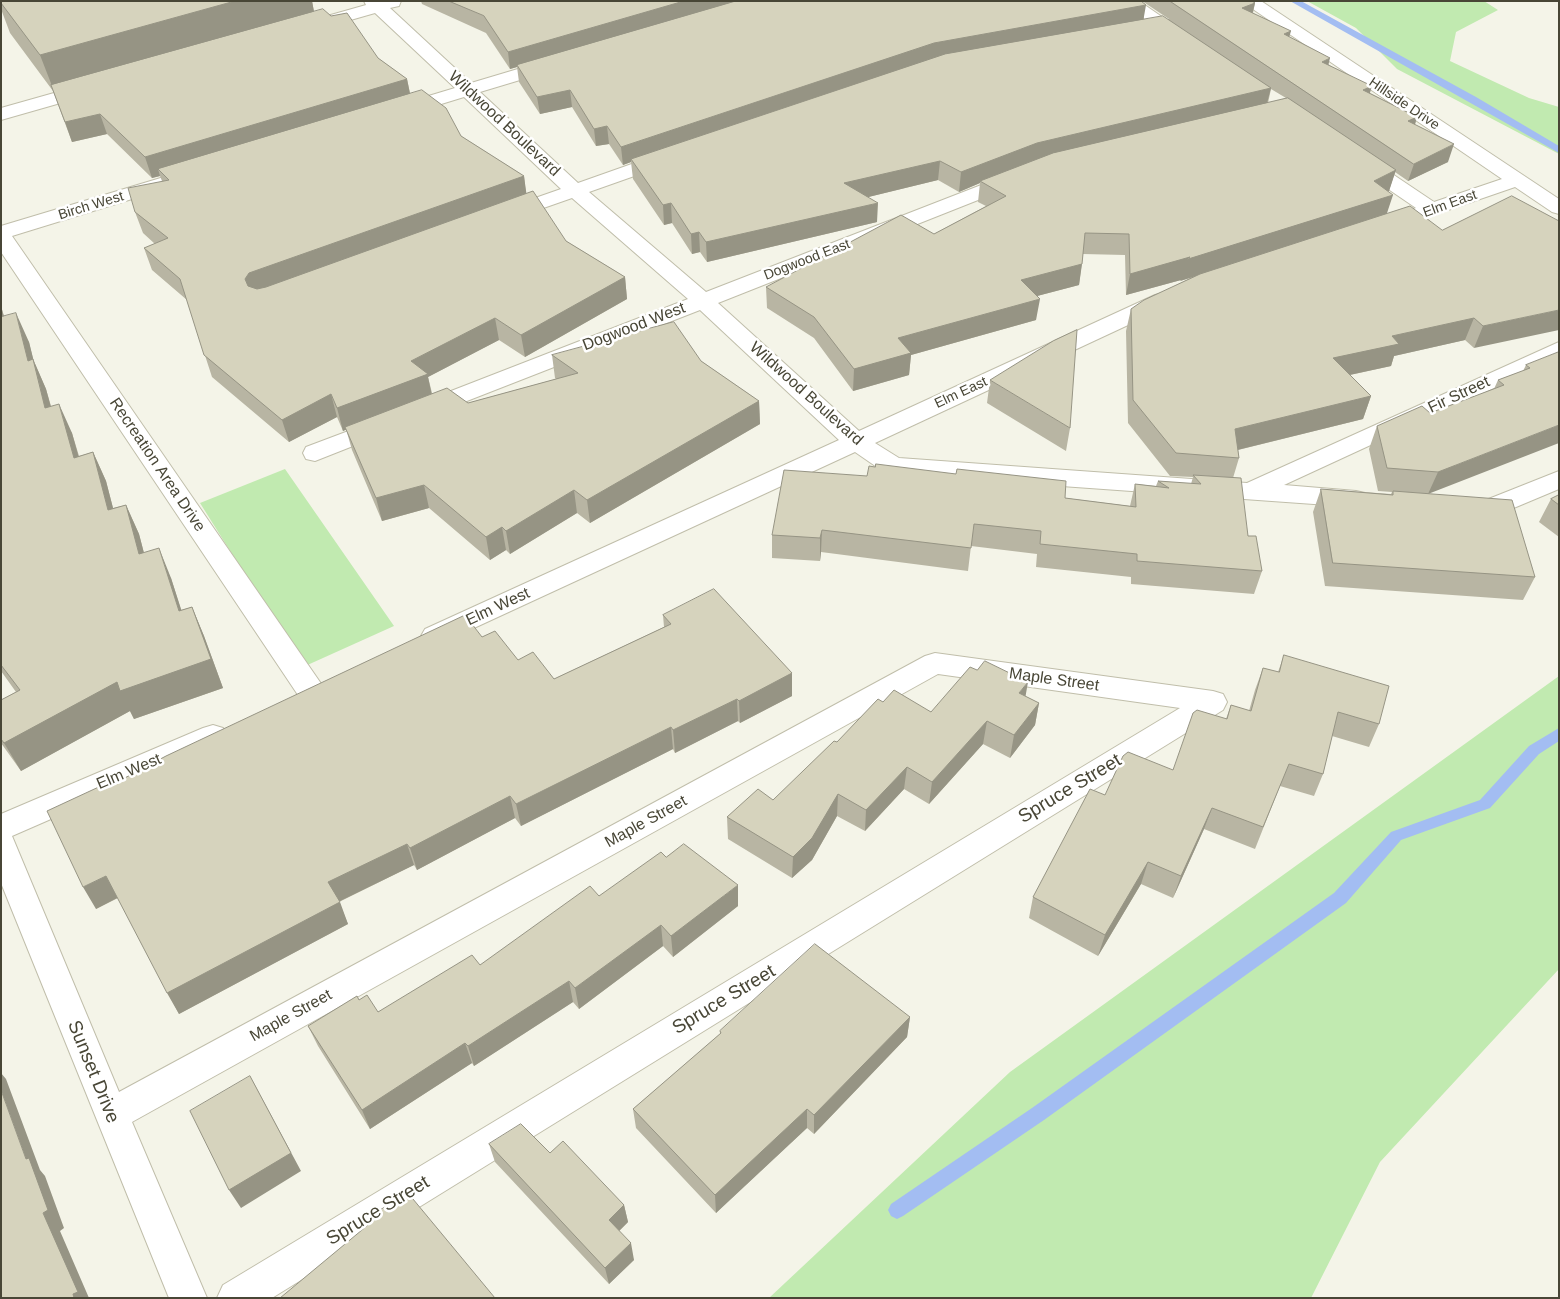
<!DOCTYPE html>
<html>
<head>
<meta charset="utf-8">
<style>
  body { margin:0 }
  #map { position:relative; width:1560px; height:1299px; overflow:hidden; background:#f4f4e8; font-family:Helvetica,sans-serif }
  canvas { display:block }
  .frame { position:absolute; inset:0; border:2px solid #484636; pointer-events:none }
</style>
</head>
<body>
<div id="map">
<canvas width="1560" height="1299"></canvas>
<div class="frame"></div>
</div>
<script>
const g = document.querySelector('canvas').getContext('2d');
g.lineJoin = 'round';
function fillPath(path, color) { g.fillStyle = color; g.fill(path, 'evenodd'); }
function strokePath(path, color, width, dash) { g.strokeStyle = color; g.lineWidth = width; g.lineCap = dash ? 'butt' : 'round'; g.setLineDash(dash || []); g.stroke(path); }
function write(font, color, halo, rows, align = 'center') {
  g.font = font + ' Helvetica,sans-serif'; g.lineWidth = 5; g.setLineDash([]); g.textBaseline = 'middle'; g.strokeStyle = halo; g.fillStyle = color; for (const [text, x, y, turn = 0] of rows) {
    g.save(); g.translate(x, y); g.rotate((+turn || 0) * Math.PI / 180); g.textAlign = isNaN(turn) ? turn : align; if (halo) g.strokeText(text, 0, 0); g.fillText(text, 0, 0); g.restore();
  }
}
fillPath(new Path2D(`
  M1307 1H1484L1498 10 1456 32 1450 61 1529 98 1559 107V154L1397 69 1356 28Z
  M285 469 394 626 303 667 200 503Z
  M1559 676V969L1380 1162 1311 1298H769L1010 1072Z`), '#c1eab0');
fillPath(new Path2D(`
  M1290 1H1301L1476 97 1559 146V153Z
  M1559 728V741L1539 754 1490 808 1401 840 1346 903 1044 1120 903 1216 897 1219 891 1216 888 1210 891 1204 1032 1108 1334 893 1391 832 1480 800 1529 746Z`), '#a3bdf2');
const minor = new Path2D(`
  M364 1H401L399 6 390 8 471 83 548 60 554 59 560 60 563 64 560 68 480 92 578 183 660 154 667 152 674 154 677 158 674 162 589 192 706 292 1007 175 1014 173 1021 175 1024 179 1021 183 718 303 859 431 1155 295 1163 293 1171 295 1174 300 1171 305 875 443 899 458 1247 483 1559 342V358L1284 485 1356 491 1365 493 1369 499 1365 505 1356 507 893 474 884 472 855 452 435 646 425 643 421 636 425 629 839 440 700 310 431 415 423 418 415 415 411 410 415 405 688 299 572 198 512 219 505 221 498 219 495 215 498 211 561 189 464 97 399 117 392 115 390 111 392 107 455 88 375 13 312 31 306 30 303 26 306 22 366 5Z
  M1119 1H1139L1188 35 1191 39 1188 43 1182 44 1176 43Z
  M1241 1H1261L1559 199V214L1552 212 1515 187 1393 229 1386 231 1379 229 1376 225 1379 221 1416 208 1353 165 1350 161 1353 157 1360 155 1367 157 1434 202 1502 179Z
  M93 82 99 84 102 88 99 92 1 120V108Z
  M164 177 171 179 174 183 171 187 12 236 322 685 326 693 322 701 312 704 302 701 1 252V226Z
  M383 418 391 421 395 426 391 431 315 461 306 459 303 453 306 447Z
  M1559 471V489L1497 515C1486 518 1476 517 1465 514L1461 508 1465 502 1474 499 1486 500Z
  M935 653 1213 691 1223 694 1227 702 1223 710 272 1298H217L223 1285 1180 708 938 674 132 1122 207 1298H169L1 883V814L203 728 213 725 223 728 227 736 223 744 12 836 119 1092 925 656Z`);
strokePath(minor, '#c0beaa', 2);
fillPath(minor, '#fff');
fillPath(new Path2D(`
  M1 1H312L314 12 407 79 410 93 461 136 524 176 526 194 566 241 625 277 627 299 525 357 499 340 428 377 432 393 468 403 556 379 555 378 552 355 701 361 759 401 760 424 590 523 577 513 510 554 506 550 490 560 429 508 382 521 352 450 346 429 343 431 337 417 289 442 212 377 187 300 152 270 144 248 155 244 143 233 135 212 162 181 160 176 152 178 107 134 72 142 53 91 10 33 1 9Z
  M421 1H1141L1144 19H1169L1142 1H1252L1255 3 1253 13 1289 37 1370 93 1417 117 1415 125 1448 162 1408 181 1395 172 1389 191H1388L1387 214 1442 230 1559 221 1474 348 1465 340 1394 356 1391 366 1350 375 1371 396 1363 419 1238 450 1239 458 1233 478 1248 536 1262 571 1254 594 1131 584V577L1036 567 1037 554 971 546 968 571 821 552 820 561 772 558V535L1065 498 1130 506 1135 484 1156 486 1158 481 1191 484 1193 477 1170 476 1128 423 1126 331 1131 309 1190 278 1180 281 1181 280 1126 295 1125 255 1083 254 1079 285 1037 296 1036 320 911 355 909 375 853 391 814 338 767 308 766 287 934 234 986 206 978 202 980 183 959 192 938 180 868 197 877 222 707 262 700 252 692 254 672 223 664 225 633 179 631 162 623 165 609 144 596 146 572 107 540 114 519 82 517 67 510 69 486 33 422 4ZM1271 89 1286 98 1268 103Z
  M1 306 4 316 29 342 33 359 46 389 51 406 72 433 79 456 93 452 106 481 113 508 126 505 139 534 144 553 171 578 181 610 192 607 204 636 223 688 134 719 130 711 21 771 1 743V700L16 692 1 671Z
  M1559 352 1429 494 1535 577 1523 600 1325 586 1313 512 1321 489 1391 494 1392 492 1378 491 1369 449 1377 426 1430 413 1494 389 1498 380 1523 371 1526 365Z
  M990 380 1070 428 1066 451 987 403Z
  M1559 495V537L1539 522 1551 499Z
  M663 615 792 673V696L740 723 738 721 675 753 673 749 521 826 515 818 417 870 414 865 339 902 348 924 179 1014 118 898 96 909 104 789 482 637 518 660 554 679 664 627Z
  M1284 655 1379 724 1369 747 1332 736 1323 774 1314 796 1280 786 1255 849 1204 829 1173 898 1141 884 1098 956 1029 918 1033 897 1105 795 1173 770 1226 719 1231 705 1249 711 1255 690 1263 668 1278 672Z
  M1025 696 1039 703 1035 725 1010 758 983 744 929 804 904 789 865 831 837 816 812 860 792 878 728 839 727 817 773 800 883 702 931 712Z
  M666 857 738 906 673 957 663 946 579 1009 573 1002 474 1066 472 1063 370 1129 318 1046 308 1026 359 1000 378 1012 480 965Z
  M910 1017 907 1037 814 1134 807 1128 716 1213 636 1128 633 1109 720 1034V1031Z
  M489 1144 550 1153 624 1205 628 1222 619 1231 634 1260 609 1284 495 1162Z`), '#b8b5a3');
fillPath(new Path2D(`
  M235 1H312L315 17 54 91 40 55Z
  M684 1H741L517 65V67L510 69 508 52Z
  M1255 3 1251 19 1242 8Z
  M1146 5 1143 22 631 159V162L623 165 621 147 934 43Z
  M1291 31 1286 48 1284 34Z
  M1330 58 1326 75 1322 62Z
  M407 79 411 99 158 169 160 176 152 178 145 157Z
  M1372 86 1367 103 1363 90Z
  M1271 88 1266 107 980 181V183L959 192 961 172 1037 143Z
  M570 90 572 107 540 114 537 97Z
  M100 114 107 134 72 142 65 122Z
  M1417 117 1412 134 1408 121Z
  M607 126 609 144 596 146 594 129Z
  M1454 144 1448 162 1408 181 1414 164Z
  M940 161 938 180 844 203V183Z
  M1396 170 1389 191 1367 202 1374 181Z
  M524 176 527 198 251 301 245 279 249 273Z
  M1393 195 1386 216 1180 281 1181 280 1126 295 1130 274Z
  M671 203 672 223 664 225 663 205Z
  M878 203 877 222 707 262 706 242Z
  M699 232 700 252 692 254 691 234Z
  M1082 264 1079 285 1018 301 1021 280Z
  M625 277 627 299 525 357 521 335Z
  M1040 299 1036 320 911 355 909 375 853 391 854 369 898 338Z
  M1 306 12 347 1 324Z
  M1559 310V330L1474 348 1483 326Z
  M16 313 29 342 41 390 28 361Z
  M495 318 499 340 428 377 432 396 343 431 337 408 411 361Z
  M1474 318 1465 340 1394 356 1391 366 1326 380 1333 358 1392 336Z
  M33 359 46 389 59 437 45 408Z
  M331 394 337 417 289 442 282 420Z
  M1371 396 1363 419 1229 452 1235 429Z
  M759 401 760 424 590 523 587 500Z
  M59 404 72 433 87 487 74 458Z
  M1559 425V443L1428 494 1438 472Z
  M93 452 106 481 121 539 108 510Z
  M424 485 429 508 382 521 376 498Z
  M574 490 577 513 510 554 506 531Z
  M126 505 139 534 152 584 139 554Z
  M502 527 506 550 490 560 486 537Z
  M822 530 821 552 820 561V538Z
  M159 548 171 578 191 640 179 611Z
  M192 607 204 636 223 688 134 719 130 711 21 771 4 743Z
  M792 673V696L740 723 739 701Z
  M1028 682 1024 705 1019 693Z
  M737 699 738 721 675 753 673 730Z
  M1039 703 1035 725 1010 758 1014 735Z
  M987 721 983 744 929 804 932 782Z
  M671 727 673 749 521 826 516 804Z
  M907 767 904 789 865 831 866 810Z
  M838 794 837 816 812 860 792 878 793 857Z
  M510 796 515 818 417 870 410 848Z
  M1212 808 1204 829 1173 898 1181 876Z
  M407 844 414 865 336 903 328 882Z
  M1148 862 1141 884 1098 956 1105 935Z
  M106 876 119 897 96 909 83 887Z
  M738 885V906L673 957 671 936Z
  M340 902 348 924 179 1014 167 993Z
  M661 925 663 946 579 1009 575 988Z
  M569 981 573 1002 474 1066 468 1046Z
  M910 1017 907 1037 814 1134V1115Z
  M465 1043 472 1063 370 1129 362 1110Z
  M1 1073 6 1079 40 1170 45 1176 64 1228 60 1231 89 1298H74L43 1213 26 1159 1 1090Z
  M250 1076 301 1171 241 1208 229 1190Z
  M807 1109V1128L716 1213 715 1195Z
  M624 1205 628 1222 613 1237 609 1220Z
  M631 1243 634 1260 609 1284 605 1268Z`), '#969484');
const building = new Path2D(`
  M1 1H235L40 55 1 3Z
  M449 1H684L508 52 484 16Z
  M736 1H1141L1146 5 934 43 621 147 607 126 594 129 570 90 537 97 517 65Z
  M1170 1H1252L1255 3 1242 8 1291 31 1284 34 1330 58 1322 62 1372 86 1363 90 1417 117 1408 121 1454 144 1414 164Z
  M323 9 331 16 347 13 378 58 407 79 145 157 100 114 65 122 51 85Z
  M1163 16 1271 88 1037 143 961 172 940 161 844 183 878 203 706 242 699 232 691 234 671 203 663 205 631 159 945 54Z
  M422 90 446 108 461 136 524 176 249 273 245 279 248 286 257 289 266 287 533 191 566 241 625 277 521 335 495 318 411 361 428 374 337 408 331 394 282 420 204 355 180 279 144 248 168 238 135 212 128 188 169 180 158 169Z
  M1288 98 1396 170 1374 181 1393 195 1185 260 1190 257 1130 274 1129 234 1085 233 1082 264 1021 280 1040 299 898 338 911 353 854 369 814 317 766 287 901 215 934 234 1006 196 980 181 1053 153Z
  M1512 196 1559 221V310L1483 326 1474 318 1392 336 1399 344 1333 358 1371 396 1235 429 1239 458 1176 453 1133 400 1131 309 1144 300 1200 274 1410 206 1442 230Z
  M16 313 28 361 33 359 45 408 59 404 74 458 93 452 108 510 126 505 139 554 159 548 179 611 192 607 211 659 120 691 117 682 4 743 1 739V700L20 690 1 665V317Z
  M674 322 701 361 759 401 587 500 574 490 506 531 502 527 486 537 424 485 376 498 345 427 447 388 468 403 578 373 552 355Z
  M1077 330 1070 428 990 380 1053 341Z
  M1559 352V425L1438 472 1387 468 1377 426 1422 406 1430 413 1504 385 1498 380 1530 368 1526 365Z
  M876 464 956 474 957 469 1066 481 1065 498 1136 507 1135 484 1169 488 1158 481 1201 484 1193 475 1241 478 1248 536H1256L1262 571 1137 561V554L1040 544 1041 531 974 524 971 548 822 530 820 538 772 535 784 470 867 476 869 466 875 467Z
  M1321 489 1393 495V491L1512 500 1535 577 1333 563Z
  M1559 495V505L1551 499Z
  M714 589 792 673 739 701 737 699 673 730 671 727 516 804 510 796 410 848 407 844 328 882 340 902 167 993 106 876 83 887 47 811 103 785 104 789 166 756 465 615 482 637 495 631 518 660 533 652 554 679 671 624 663 615Z
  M1284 655 1389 686 1379 724 1338 712 1323 774 1289 764 1263 827 1212 808 1181 876 1148 862 1105 935 1033 897 1090 789 1105 795 1123 756 1128 752 1173 770 1193 713 1197 710 1227 719 1231 705 1251 711 1263 668 1279 672Z
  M985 661 1028 682 1019 693 1039 703 1014 735 987 721 932 782 907 767 866 810 838 794 812 838 793 857 727 817 758 789 773 800 834 741 837 742 878 699 883 702 894 690 931 712 970 667 977 670Z
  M684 844 738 885 671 936 661 925 575 988 569 981 468 1046 465 1043 362 1110 308 1026 357 996 359 1000 367 995 378 1012 472 955 480 965 590 886 599 896 661 852 666 857Z
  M815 944 910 1017 814 1115 807 1109 715 1195 633 1109 721 1033 720 1031Z
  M250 1076 291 1153 229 1190 190 1111Z
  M1 1090 26 1159 29 1158 48 1210 43 1213 78 1292 73 1294 74 1298H1Z
  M521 1124 550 1153 563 1141 624 1205 609 1220 631 1243 605 1268 489 1144Z
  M408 1193 495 1298H280L374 1220 371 1216Z`);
fillPath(building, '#d6d3bd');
strokePath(building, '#969484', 1);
write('14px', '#484636', '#fff', [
  ["Hillside Drive",1404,104,34],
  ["Elm East",1450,204,-20],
  ["Birch West",91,206,-17],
  ["Dogwood East",807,260,-21],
  ["Elm East",961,393,-25]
]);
write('16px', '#484636', '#fff', [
  ["Wildwood Boulevard",504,124,43],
  ["Dogwood West",634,327,-21],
  ["Wildwood Boulevard",806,394,42],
  ["Fir Street",1459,395,-25],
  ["Recreation Area Drive",157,465,56],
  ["Elm West",498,607,-25],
  ["Maple Street",1054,680,8],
  ["Elm West",129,772,-23],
  ["Maple Street",646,822,-29],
  ["Maple Street",291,1016,-29]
]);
write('19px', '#484636', '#fff', [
  ["Spruce Street",1070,789,-31],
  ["Spruce Street",724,1000,-31],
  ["Sunset Drive",93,1072,68],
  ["Spruce Street",378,1211,-31]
]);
</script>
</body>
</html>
